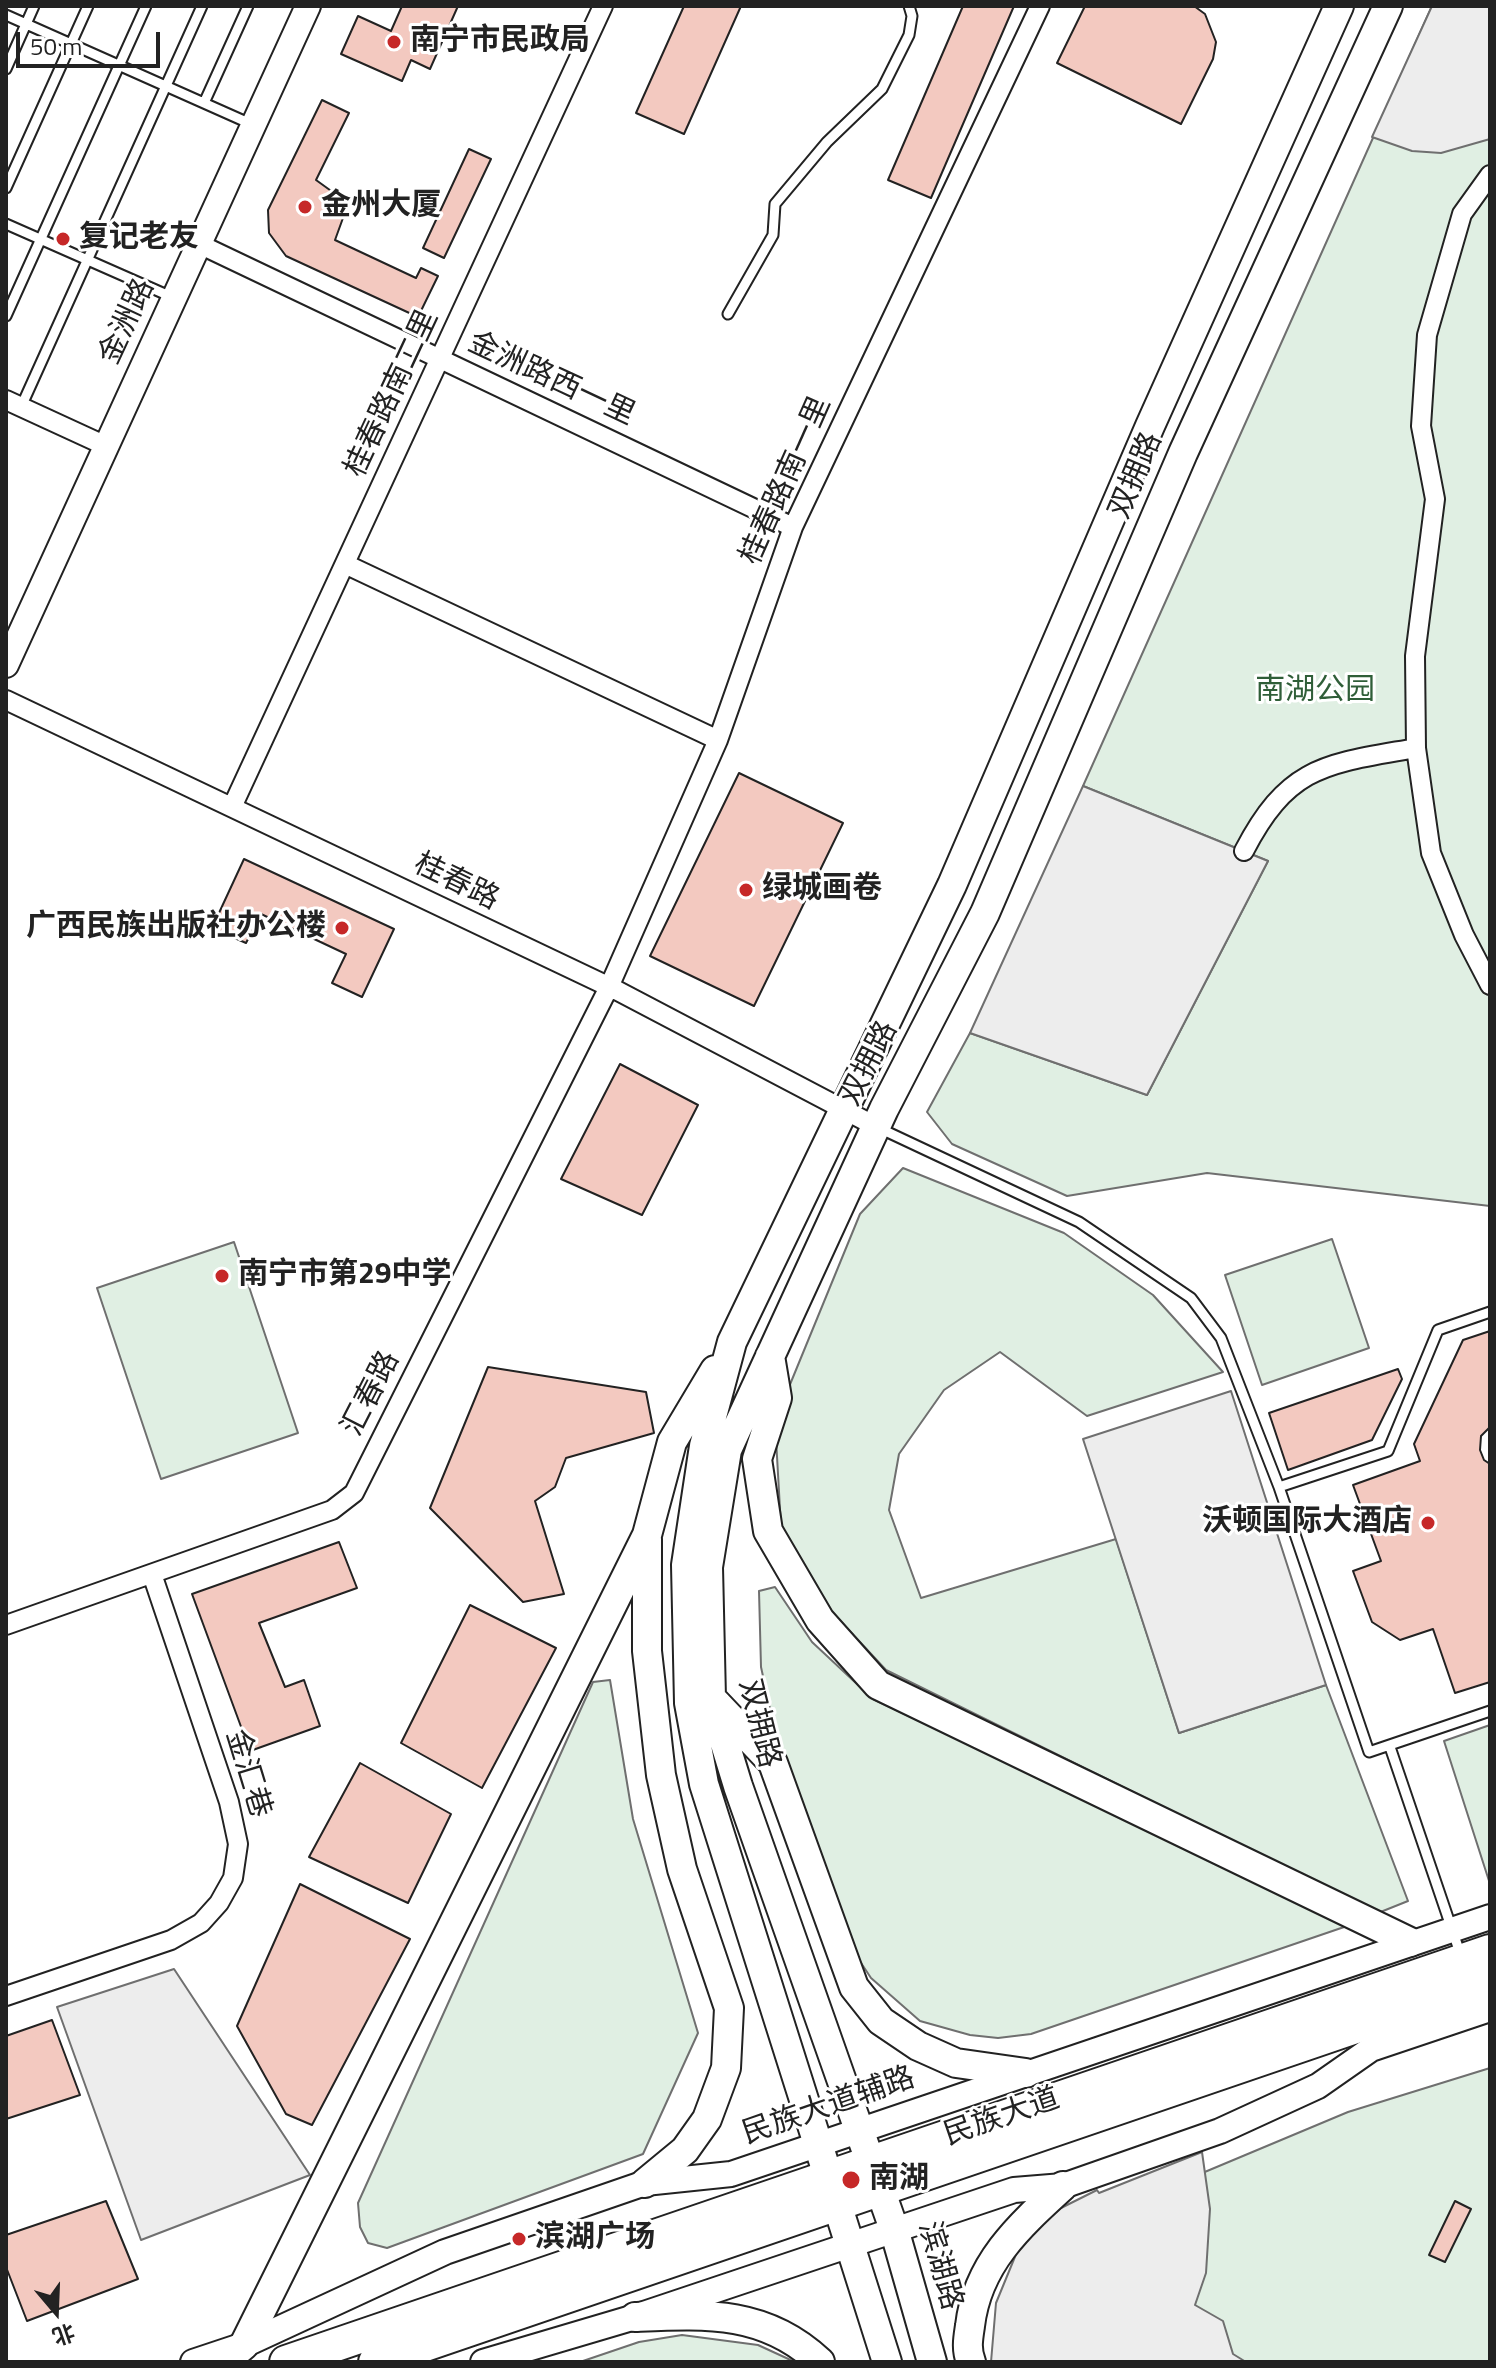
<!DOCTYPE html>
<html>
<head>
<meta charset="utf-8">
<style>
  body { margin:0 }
  #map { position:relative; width:1496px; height:2368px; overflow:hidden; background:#fff; font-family:"Titillium Web","Noto Sans SC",sans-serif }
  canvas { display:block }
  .frame { position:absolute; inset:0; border:8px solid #222; pointer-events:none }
  .north { position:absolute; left:16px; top:2272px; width:80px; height:80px; -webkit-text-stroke:6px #fff; paint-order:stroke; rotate:161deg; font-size:22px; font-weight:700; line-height:32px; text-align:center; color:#222 }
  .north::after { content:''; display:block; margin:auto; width:28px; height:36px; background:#222; clip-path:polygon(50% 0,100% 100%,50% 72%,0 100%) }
  .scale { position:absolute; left:16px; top:32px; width:144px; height:36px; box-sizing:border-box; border:4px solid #222; border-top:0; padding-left:10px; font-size:24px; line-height:28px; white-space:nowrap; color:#222; -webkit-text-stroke:6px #fff; paint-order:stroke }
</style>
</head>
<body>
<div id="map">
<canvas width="1496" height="2368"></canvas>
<div class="frame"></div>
<div class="north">北</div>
<div class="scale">50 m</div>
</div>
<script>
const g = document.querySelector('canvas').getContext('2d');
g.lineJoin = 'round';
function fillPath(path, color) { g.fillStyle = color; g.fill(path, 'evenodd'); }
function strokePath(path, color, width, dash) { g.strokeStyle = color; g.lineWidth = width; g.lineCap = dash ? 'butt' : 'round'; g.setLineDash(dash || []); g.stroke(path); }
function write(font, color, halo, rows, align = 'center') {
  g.font = font + ' "Titillium Web","Noto Sans SC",sans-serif'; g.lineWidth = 6; g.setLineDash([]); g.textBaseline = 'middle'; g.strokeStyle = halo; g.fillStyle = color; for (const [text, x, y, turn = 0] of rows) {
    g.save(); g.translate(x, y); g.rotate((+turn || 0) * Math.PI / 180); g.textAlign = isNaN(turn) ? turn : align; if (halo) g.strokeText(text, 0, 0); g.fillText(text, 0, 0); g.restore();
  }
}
const green = new Path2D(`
  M1432 6H1490V1206L1207 1173 1067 1196 952 1144 927 1112 970 1033 1147 1095 1268 861 1083 786Z
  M903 1168 1064 1233 1153 1295 1223 1372 1087 1416 1000 1352 944 1390 899 1454 889 1510 921 1598 1116 1539 1179 1733 1326 1685 1408 1901 1378 1913 886 1670 832 1612 781 1527 775 1421 860 1214Z
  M1332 1239 1369 1348 1262 1385 1225 1275Z
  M234 1242 298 1433 161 1479 97 1288Z
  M775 1587 812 1642 873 1699 1350 1925 1031 2034 998 2038 970 2035 920 2021 871 1978 834 1922 784 1773 761 1667 759 1591Z
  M610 1680 633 1819 698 2033 643 2154 387 2248 368 2243 360 2227 358 2203 593 1682Z
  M1490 1725V1884L1444 1741Z
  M1490 2068V2362H996L1188 2179 1348 2112Z
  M682 2335 758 2345 795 2362H580L639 2342Z`);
fillPath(green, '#e0efe3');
strokePath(green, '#6f6f6f', 2);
const parking = new Path2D(`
  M1432 6H1490V139L1441 153 1412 151 1372 137Z
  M1083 786 1268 861 1147 1095 970 1033Z
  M1231 1391 1326 1685 1179 1733 1083 1439Z
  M174 1969 310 2175 141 2240 57 2007Z
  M1202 2152 1210 2209 1206 2273 1195 2305 1223 2321 1233 2354 1246 2362H991L996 2303 1019 2247 1038 2226 1061 2208 1097 2190 1099 2193Z`);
fillPath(parking, '#ededed');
strokePath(parking, '#6f6f6f', 2);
const building = new Path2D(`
  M402 6H458L430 69 411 60 402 81 341 54 358 16 391 31Z
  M684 6H741L684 134 636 113Z
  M963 6H1014L931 198 888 180Z
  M1085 6H1194L1205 14 1216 42 1213 59 1181 124 1057 63Z
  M322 100 349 113 316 180 334 193 340 205 343 218 335 240 416 278 421 268 438 276 418 317 286 256 269 233 268 210Z
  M469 149 491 159 444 258 423 248Z
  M739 773 843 823 754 1006 650 956Z
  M244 859 394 929 362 997 332 983 346 954 261 914 246 943 212 928Z
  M620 1064 698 1105 642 1215 561 1179Z
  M1490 1331V1682L1455 1693 1433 1629 1400 1640 1372 1622 1353 1571 1381 1561 1353 1485 1420 1461 1414 1444 1463 1340Z
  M488 1367 646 1392 654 1433 566 1458 555 1487 535 1501 564 1594 523 1602 430 1508Z
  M1398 1369 1402 1379 1372 1440 1288 1470 1269 1413Z
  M1490 1427V1464L1484 1460 1480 1450 1481 1436Z
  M339 1542 357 1588 259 1623 285 1687 304 1680 320 1726 250 1751 192 1594Z
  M470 1605 556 1648 482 1788 401 1743Z
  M360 1763 451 1814 408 1903 309 1857Z
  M300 1884 410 1939 312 2125 286 2114 237 2026Z
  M52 2020 80 2095 6 2119V2036Z
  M106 2201 138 2279 27 2321 6 2267V2235Z
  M1455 2201 1471 2209 1445 2262 1429 2255Z`);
fillPath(building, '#f3c9c0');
strokePath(building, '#222', 2);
const lane = new Path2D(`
  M6 15 251 124
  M6 69 34 6
  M204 103 248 6
  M6 188 88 6
  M6 224 174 298
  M728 314 773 235 775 204 827 142 882 89 909 35 912 16 909 6
  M6 316 146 6
  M21 407 202 6
  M881 1129 1079 1222 1191 1298 1221 1338 1279 1487
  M1490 1312 1438 1330 1388 1451 1279 1487 1369 1752 1490 1711
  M1390 1747 1460 1953`);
const street = new Path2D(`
  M1490 175 1462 214 1427 335 1421 426 1435 499 1415 656 1416 748 1431 853 1464 935 1490 985
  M199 244 793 527
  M6 400 106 446
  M345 564 718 740
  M6 700 618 991 877 1127
  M233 805 603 6
  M1244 851C1289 764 1327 764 1416 748
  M6 1625 332 1510 354 1493 609 987 718 740 793 527 1040 6
  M6 1996 171 1940 201 1923 219 1903 233 1878 238 1844 229 1802 152 1574`);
const secondary = new Path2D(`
  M6 665 308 6
  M193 2362 244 2345 445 2252 645 2183 731 2174 1490 1917
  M483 2362 635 2317 1014 2190 1063 2186 1220 2131 1318 2086 1371 2049 1490 2009`);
const primary = new Path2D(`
  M770 1356 777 1398 757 1459 768 1531 820 1620 878 1685 1410 1942
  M715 1702 773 1763 854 1987 881 2021 918 2046 956 2063 1026 2073
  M645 2183 685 2150 707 2119 726 2068 729 2008 682 1869 661 1775 647 1651V1539
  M635 2317C705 2314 765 2310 820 2362
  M224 2362 244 2345 647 1535 672 1442 715 1370
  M887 2362 704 1784 689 1703 686 1565 704 1446 732 1342 952 885 1150 426 1339 6
  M932 2362 894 2229 738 1786 711 1698 708 1567 727 1450 884 1109 985 913 1183 453 1388 6
  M971 2362C966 2349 968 2339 970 2326 977 2264 1019 2226 1063 2186`);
const highway = new Path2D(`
  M286 2362 1490 1951
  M375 2362 1490 1981`);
strokePath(lane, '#222', 13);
strokePath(street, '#222', 22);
strokePath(secondary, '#222', 28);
strokePath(primary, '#222', 32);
strokePath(highway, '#222', 36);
strokePath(lane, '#fff', 9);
strokePath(street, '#fff', 18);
strokePath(secondary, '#fff', 24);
strokePath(primary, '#fff', 28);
strokePath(highway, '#fff', 32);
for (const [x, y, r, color] of [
  [394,42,8,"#c62828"],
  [305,207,8,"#c62828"],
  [63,239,8,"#c62828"],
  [746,890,8,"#c62828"],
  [342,928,8,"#c62828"],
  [222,1276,8,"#c62828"],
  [1428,1523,8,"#c62828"],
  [851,2180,10,"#c62828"],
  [519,2239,8,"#c62828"]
]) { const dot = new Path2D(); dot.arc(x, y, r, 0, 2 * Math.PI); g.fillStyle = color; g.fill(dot); strokePath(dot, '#fff', 3); }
write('bold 30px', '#222', '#fff', [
  ["南宁市民政局",410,42],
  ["金州大厦",321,207],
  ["复记老友",79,239],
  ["绿城画卷",762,890],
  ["广西民族出版社办公楼",326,928,"right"],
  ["南宁市第29中学",238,1276],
  ["沃顿国际大酒店",1412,1523,"right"],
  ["南湖",869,2180],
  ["滨湖广场",535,2239]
], 'left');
write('30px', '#222', '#fff', [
  ["金洲路",128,322,-65],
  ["金洲路西一里",551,380,25],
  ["桂春路南二里",393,394,-65],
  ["双拥路",1137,476,-67],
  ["桂春路南一里",787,481,-66],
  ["桂春路",456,883,26],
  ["双拥路",870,1064,-63],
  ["汇春路",372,1394,-63],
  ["双拥路",758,1724,76],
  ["金汇巷",247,1774,73],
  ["民族大道辅路",829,2107,-19],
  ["民族大道",1002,2118,-19],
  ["滨湖路",939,2266,74]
]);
write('30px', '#2f5e38', '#fff', [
  ["南湖公园",1315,692]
]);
</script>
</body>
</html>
